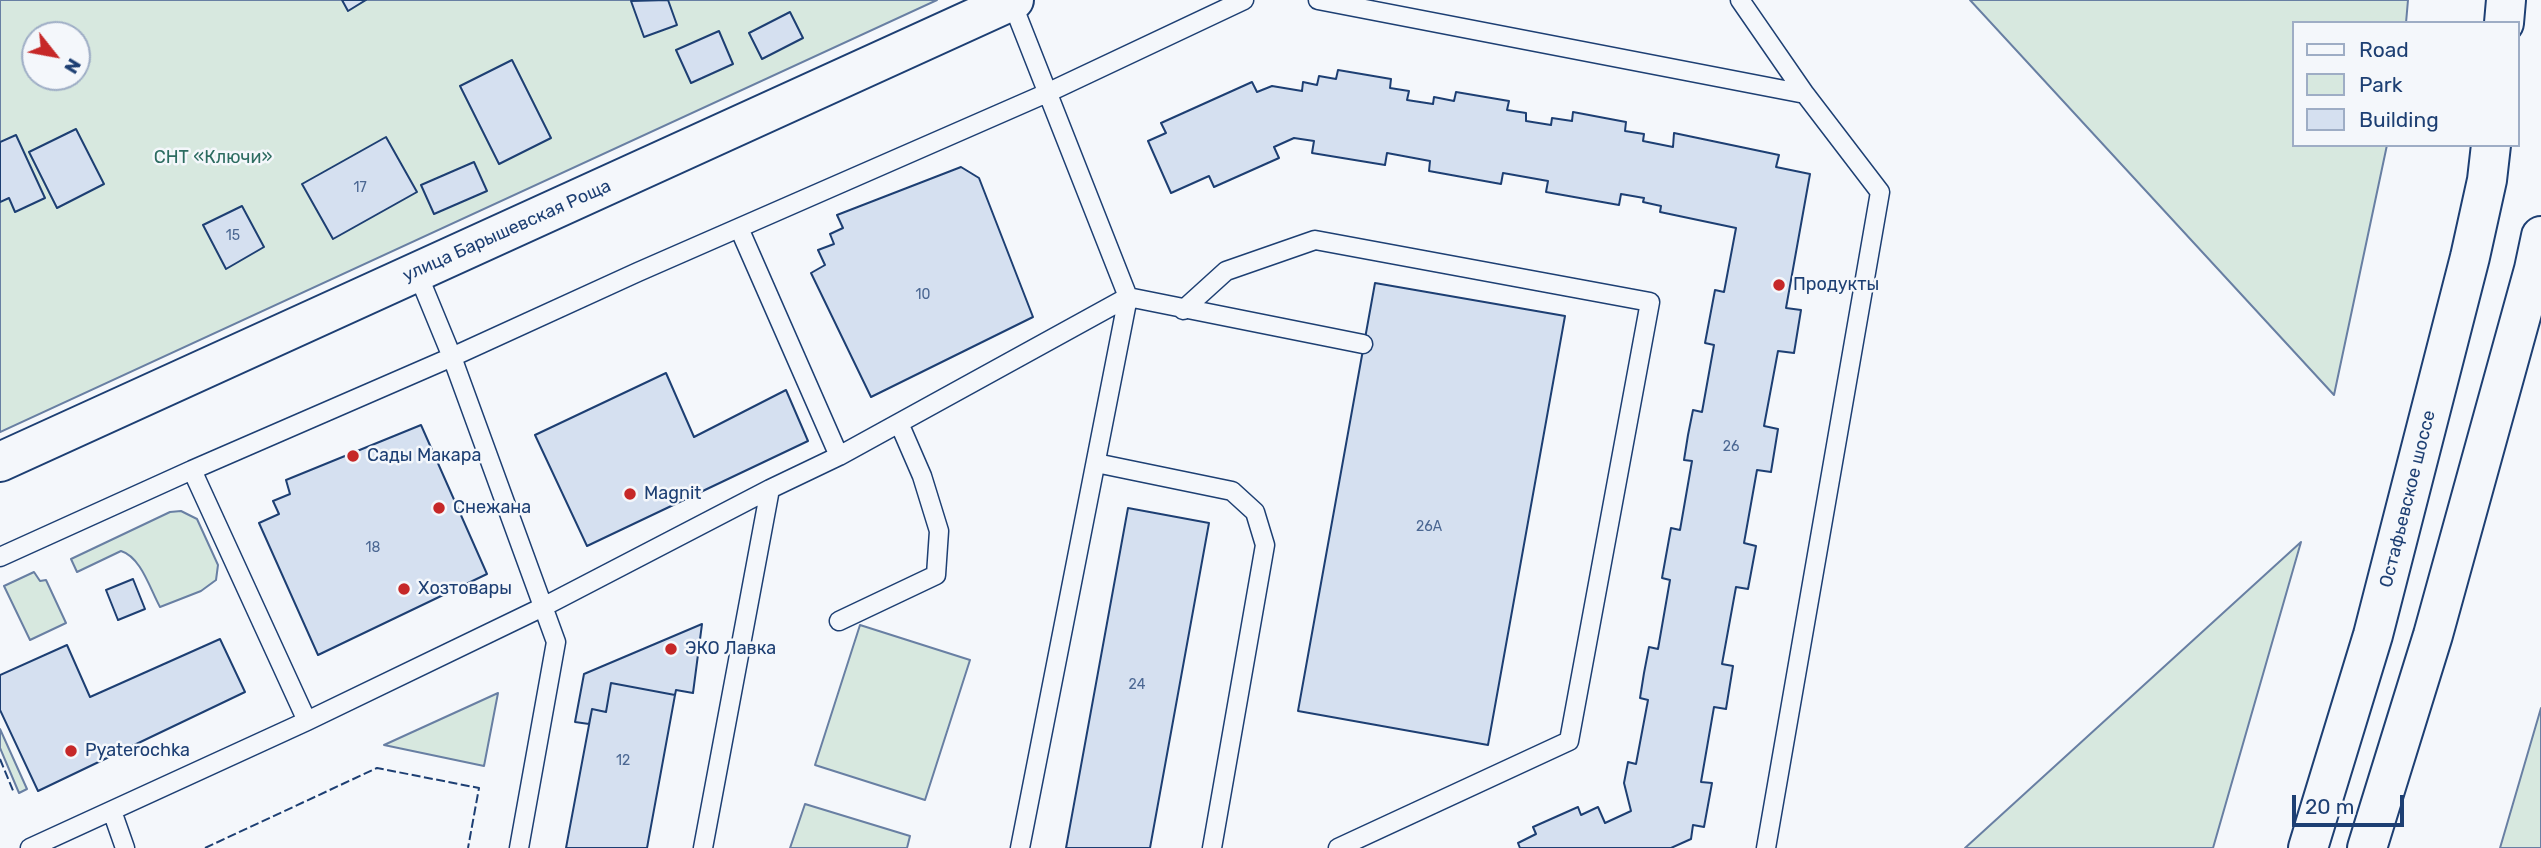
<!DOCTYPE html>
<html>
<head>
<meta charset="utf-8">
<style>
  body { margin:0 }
  #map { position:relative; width:2541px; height:848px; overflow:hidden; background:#f4f7fb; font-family:Rubik,sans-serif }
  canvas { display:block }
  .legend { position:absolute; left:2292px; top:21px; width:228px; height:126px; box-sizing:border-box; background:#f4f7fb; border:2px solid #9eadc5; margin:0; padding:9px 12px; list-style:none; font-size:21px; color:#1d3f73 }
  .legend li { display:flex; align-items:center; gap:14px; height:35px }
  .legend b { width:35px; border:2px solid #9eadc5 }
  .north { position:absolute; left:21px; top:21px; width:70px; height:70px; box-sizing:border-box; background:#f4f7fb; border:2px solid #9eadc5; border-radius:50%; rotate:121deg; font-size:19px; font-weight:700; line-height:28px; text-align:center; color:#1d3f73 }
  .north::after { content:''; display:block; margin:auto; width:24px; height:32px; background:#c62828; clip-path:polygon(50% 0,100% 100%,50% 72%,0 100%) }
  .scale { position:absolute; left:2292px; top:795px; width:112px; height:32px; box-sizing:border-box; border:4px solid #1d3f73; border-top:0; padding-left:9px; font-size:21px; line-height:24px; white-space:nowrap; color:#1d3f73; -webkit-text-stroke:5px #f4f7fb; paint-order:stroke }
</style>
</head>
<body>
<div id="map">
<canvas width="2541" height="848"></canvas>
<ul class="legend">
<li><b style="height:9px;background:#f4f7fb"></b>Road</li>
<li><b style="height:19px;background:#d7e8df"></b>Park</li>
<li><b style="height:19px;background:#d5e0f0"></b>Building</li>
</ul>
<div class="north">N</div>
<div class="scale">20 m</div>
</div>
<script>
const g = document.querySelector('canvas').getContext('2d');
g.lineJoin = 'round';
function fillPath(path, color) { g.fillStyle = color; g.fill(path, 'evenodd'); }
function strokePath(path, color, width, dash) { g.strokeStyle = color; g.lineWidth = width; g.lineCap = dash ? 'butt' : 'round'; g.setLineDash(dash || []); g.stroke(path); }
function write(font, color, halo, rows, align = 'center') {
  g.font = font + ' Rubik,sans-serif'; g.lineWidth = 5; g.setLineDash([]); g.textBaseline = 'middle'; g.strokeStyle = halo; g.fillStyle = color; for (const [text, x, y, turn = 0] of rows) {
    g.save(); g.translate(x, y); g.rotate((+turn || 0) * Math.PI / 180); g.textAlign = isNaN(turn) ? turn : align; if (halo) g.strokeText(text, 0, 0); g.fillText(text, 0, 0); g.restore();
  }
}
const green = new Path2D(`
  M0 0H937L0 432ZM35 35H77V77H35Z
  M1970 0H2408L2406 23H2294V145H2387L2334 395Z
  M181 511 197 519 218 565 216 580 201 591 160 607C150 589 141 557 121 551L77 572 71 559 170 512Z
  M2301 542 2213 848H1965Z
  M34 572 40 581 46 580 66 623 30 640 4 586Z
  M860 625 970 660 925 800 815 765Z
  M498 693 484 766 384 745Z
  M2541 708V848H2500Z
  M0 729 27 789 19 793 0 748Z
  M805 804 910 836 907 848H790Z`);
fillPath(green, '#d7e8df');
strokePath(green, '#687fa3', 2);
const building = new Path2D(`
  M342 0H366L348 11Z
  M668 0 677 25 644 37 631 1Z
  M790 12 803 38 762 59 749 33Z
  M719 31 733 64 691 83 676 50Z
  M512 60 551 138 499 164 460 86Z
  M1338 70 1391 79 1390 88 1409 91 1407 100 1433 104 1434 97 1454 101 1456 92 1509 101 1507 110 1526 113V121L1551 125 1552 118 1572 121 1573 112 1626 122 1625 131 1644 134 1643 141 1673 147 1674 133 1779 155 1776 167 1810 174 1786 308 1801 310 1794 353 1778 351 1764 426 1778 429 1771 472 1757 470 1744 543 1756 546 1748 589 1736 587 1722 664 1733 666 1726 709 1714 707 1701 782 1712 783 1704 827 1693 825 1691 839 1671 848H1520L1518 843 1536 834 1533 827 1578 807 1581 815 1598 807 1605 823 1631 811 1624 783 1628 762 1636 764 1648 700 1640 698 1644 673 1649 647 1658 649 1670 580 1662 578 1671 528 1680 530 1692 461 1684 460 1688 435 1693 410 1702 412 1714 345 1705 343 1715 290 1724 292 1736 228 1660 212 1661 206 1643 202 1644 198 1621 194 1619 205 1546 192 1548 181 1503 173 1501 184 1429 171 1430 161 1387 153 1385 165 1312 153 1314 141 1294 138 1274 147 1279 158 1214 187 1209 176 1171 193 1148 141 1166 133 1161 123 1252 82 1257 92 1272 86 1302 91 1303 82 1317 85 1319 76 1336 79Z
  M76 129 104 184 57 208 29 152Z
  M16 135 45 198 15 212 9 198 0 202V142Z
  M386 137 417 192 333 239 302 184Z
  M474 162 487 191 434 214 421 185Z
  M961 167 979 178 1033 317 871 397 811 273 825 265 818 250 834 244 830 234 843 228 837 215Z
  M242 206 264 247 226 269 203 225Z
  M1375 283 1565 316 1488 745 1298 711Z
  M666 373 694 437 786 390 808 441 587 546 535 435Z
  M421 425 487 574 318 655 259 523 279 514 273 501 290 494 286 480Z
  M1128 508 1209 523 1150 848H1066Z
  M133 579 145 609 118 620 106 590Z
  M702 624 693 693 676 690 675 695 611 683 606 712 592 709 589 724 575 722 584 674Z
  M220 639 245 692 38 791 0 710V675L67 645 90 697Z
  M611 683 675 695 647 848H566L592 709 606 712Z`);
fillPath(building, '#d5e0f0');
strokePath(building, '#1d3f73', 2);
const service = new Path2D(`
  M1011 0 1128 297 1363 344
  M1318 0 1805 94 1880 192 1766 848
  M1740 0 1805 94
  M739 228 839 456
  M417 272 452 357 556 642 519 848
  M1183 310 1226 271 1315 240 1650 302 1569 741 1338 848
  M1096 463 1232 491 1255 512 1265 545 1212 848
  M192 470 452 357 638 272 1047 93 1244 0
  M0 557 192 470 307 721
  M839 621 936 575 939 531 922 476 899 423
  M112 811 125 848
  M30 848 307 721 543 607 770 489 839 456 1128 297
  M703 848 770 489
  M1020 848 1128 297`);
const tertiary = new Path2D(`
  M0 462 1014 0`);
const secondary = new Path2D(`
  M2504 23 2506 0
  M2308 848 2373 635 2470 257 2487 180 2491 145
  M2367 848 2433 635 2534 269 2541 236`);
strokePath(service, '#1d3f73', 21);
strokePath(tertiary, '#1d3f73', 42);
strokePath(secondary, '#1d3f73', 42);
strokePath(service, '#f4f7fb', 18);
strokePath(tertiary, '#f4f7fb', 38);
strokePath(secondary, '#f4f7fb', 38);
strokePath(new Path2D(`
  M0 759 14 793
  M205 848 377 768 479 788 468 848`), '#1d3f73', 2, [9, 3.5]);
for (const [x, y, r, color] of [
  [1779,285,7,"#c62828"],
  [353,456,7,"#c62828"],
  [630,494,7,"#c62828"],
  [439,508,7,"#c62828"],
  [404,589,7,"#c62828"],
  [671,649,7,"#c62828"],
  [71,751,7,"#c62828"]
]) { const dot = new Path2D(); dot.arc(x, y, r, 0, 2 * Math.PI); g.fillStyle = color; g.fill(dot); strokePath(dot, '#f4f7fb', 2.5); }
write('14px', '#4b6792', null, [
  ["17",360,188],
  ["15",233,236],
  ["10",923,295],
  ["26",1731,447],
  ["26А",1429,527],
  ["18",373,548],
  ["24",1137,685],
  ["12",623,761]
]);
write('18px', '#2c6c60', '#f4f7fb', [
  ["СНТ «Ключи»",213,158]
]);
write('18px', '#1d3f73', '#f4f7fb', [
  ["улица Барышевская Роща",507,231,-24],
  ["Остафьевское шоссе",2408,499,-76]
]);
write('18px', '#1d3f73', '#f4f7fb', [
  ["Продукты",1793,285],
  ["Сады Макара",367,456],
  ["Magnit",644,494],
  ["Снежана",453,508],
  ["Хозтовары",418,589],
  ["ЭКО Лавка",685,649],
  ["Pyaterochka",85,751]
], 'left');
</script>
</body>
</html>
